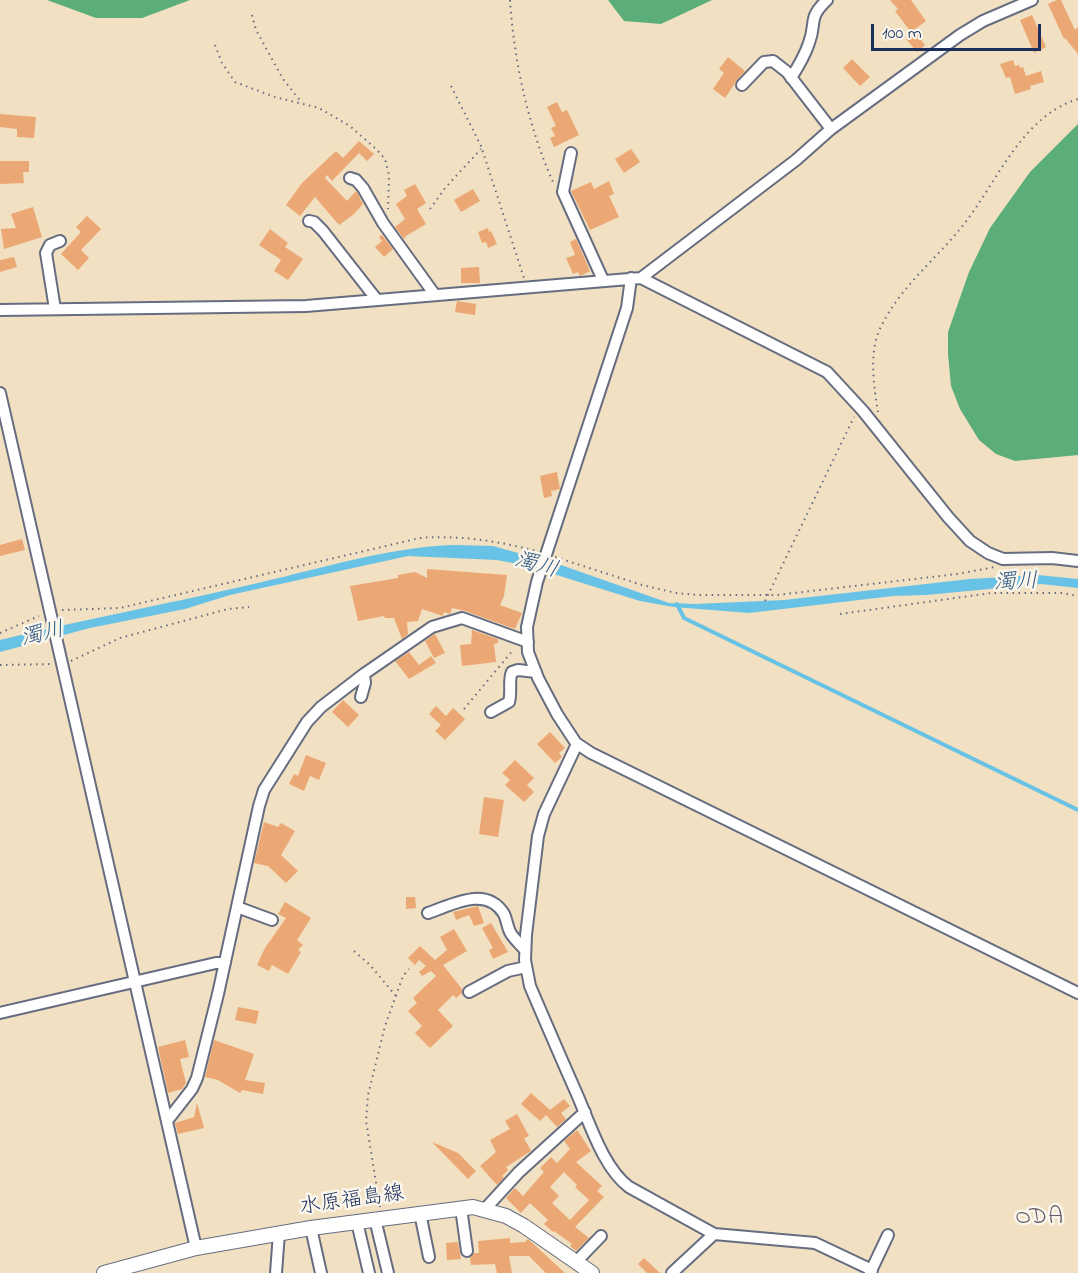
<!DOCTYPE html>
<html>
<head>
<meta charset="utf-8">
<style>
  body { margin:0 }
  #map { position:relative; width:1078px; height:1273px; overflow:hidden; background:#f1e0c1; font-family:"Indie Flower",sans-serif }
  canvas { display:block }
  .scale { position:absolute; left:871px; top:24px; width:170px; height:27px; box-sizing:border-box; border:3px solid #1b2f5e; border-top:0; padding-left:8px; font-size:18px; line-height:21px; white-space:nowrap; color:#1b2f5e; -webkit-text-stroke:4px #fbf7ec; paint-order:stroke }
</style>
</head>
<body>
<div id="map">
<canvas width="1078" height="1273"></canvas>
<div class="scale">100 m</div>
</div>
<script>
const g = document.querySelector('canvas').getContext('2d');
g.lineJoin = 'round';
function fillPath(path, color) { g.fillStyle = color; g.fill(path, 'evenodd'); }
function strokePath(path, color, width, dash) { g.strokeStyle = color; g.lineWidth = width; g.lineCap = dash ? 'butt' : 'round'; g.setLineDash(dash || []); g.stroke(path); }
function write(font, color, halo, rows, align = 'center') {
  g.font = font + ' "Indie Flower","Klee One",sans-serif'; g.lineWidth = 5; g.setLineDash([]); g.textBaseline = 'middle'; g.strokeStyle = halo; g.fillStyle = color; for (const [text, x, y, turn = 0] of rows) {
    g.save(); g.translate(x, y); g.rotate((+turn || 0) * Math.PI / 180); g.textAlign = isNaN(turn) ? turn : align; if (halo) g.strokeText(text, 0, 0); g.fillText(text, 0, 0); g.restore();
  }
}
fillPath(new Path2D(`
  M47 0H190L142 18H96Z
  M608 0H712L661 24 624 21Z
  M1078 124V455L1015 461 996 454 979 440 960 409 951 386 948 354V332L969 272 990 228 1030 172Z`), '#5bad7a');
fillPath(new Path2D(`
  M455 545 493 546 561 565 669 603 696 604 784 600 970 579 1038 575 1078 579V588L1041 584 926 595 893 596 749 613 674 607 640 601 528 566 497 560 408 556 230 595 185 609 90 628 0 652V640C86 619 172 603 258 583 323 568 388 547 455 545Z`), '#68c2e5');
strokePath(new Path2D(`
  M677 604 684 618 1078 810`), '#68c2e5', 4);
fillPath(new Path2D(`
  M890 0H911L926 21 911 32 895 11 898 9Z
  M1057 0H1061L1075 30 1078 27V54L1065 38 1064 39 1048 4Z
  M1032 15 1046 47 1034 53 1020 20Z
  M915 32 925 45 917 52 906 39Z
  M728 57 745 71 737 80 725 98 713 89 724 73 719 69Z
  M852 59 870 77 860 86 843 68Z
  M1013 60 1015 66 1019 65 1020 68 1023 67 1026 76 1041 71 1044 82 1030 86 1031 89 1015 94 1010 77 1006 78 1000 64Z
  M557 102 562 112 567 110 579 135 554 147 550 138 555 136 551 128 556 126 547 107Z
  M0 114 36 117 34 138 17 137V129L0 127Z
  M359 141 374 154 367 161 359 153 332 181 327 175 325 178 347 201 356 191 357 192 363 204 354 214 339 225 315 197 300 216 286 205 302 183 336 151 343 158Z
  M631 149 640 162 624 173 615 159Z
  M0 161H29V172H23L24 183 0 184Z
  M609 181 614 194 609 196 619 217 590 230 571 191 591 182 594 189Z
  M415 184 426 203 417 209 426 224 406 236 404 239 395 227 405 219 396 204 407 196 404 190Z
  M473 189 480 201 461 212 454 200Z
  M33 207 42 237 4 249 1 229 16 228 11 214Z
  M87 216 101 229 81 250 89 258 78 270 61 254 81 232 76 227Z
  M488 228 489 232 491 231 497 244 488 248 486 242 482 243 478 232Z
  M270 229 288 243 285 247 303 259 288 280 274 271 281 260 259 245Z
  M382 235 393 249 384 257 375 247 382 241 379 237Z
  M576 239 590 271 580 276 578 272 573 274 566 258 575 255 570 242Z
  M14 257 17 267 0 272V260Z
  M479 267 480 283H461V268Z
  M457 301 476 304 475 315 455 312Z
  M557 472 560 489 551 491 552 496 544 498 540 476Z
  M22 539 25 550 0 556V545Z
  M427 569 507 575 504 596 500 605 522 613 515 629 465 611 452 608 450 614 444 612 443 616 422 609 418 621 407 622 408 634 402 639 394 618H385L384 616 358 621 350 586 398 578V575L415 572 427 578Z
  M472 630 498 639V643L494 644 496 662 462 666 460 645 471 644Z
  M435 634 445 653 434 658 425 641Z
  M409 652 419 665 431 656 436 663 409 679 395 661Z
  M343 700 359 715 348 727 332 712Z
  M436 706 446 716 453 708 465 719 445 740 435 731 441 725 429 714Z
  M550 732 565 748 559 753 562 757 555 763 537 744Z
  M306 755 326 763 319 780 310 776 304 791 289 784 294 774 298 776Z
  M515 760 534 778 527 785 534 792 524 802 505 785 510 780 502 773Z
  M484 797 504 800 498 837 479 834Z
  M264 822 278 827 281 823 295 831 281 855 298 871 286 883 268 866 254 863Z
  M406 897H415L416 908 406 909Z
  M285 902 311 918 297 940 303 945 298 950 301 952 288 974 272 965 269 971 257 965 265 948 286 918 278 914Z
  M478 906 484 923 474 926 469 915 456 920 453 912Z
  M491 923 508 952 493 959 489 950 493 948 482 928Z
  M454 929 467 951 443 965 462 989V993L456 998 453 995 438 1010 453 1026 430 1048 415 1033 422 1026 408 1011 417 1003 413 998 436 976 431 971 422 976 419 972 426 966 419 960 415 965 408 958 420 946 435 960 447 950 440 937Z
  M238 1007 259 1011 256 1024 235 1020Z
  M185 1040 189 1057 180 1059 186 1083 182 1089 168 1093 158 1047Z
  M214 1040 254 1054 245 1080 265 1083 263 1094 242 1090 240 1093 218 1080 205 1077Z
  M531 1093 550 1110 564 1099 570 1106 561 1113 566 1119 557 1127 546 1115 540 1121 521 1104Z
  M197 1103 204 1128 178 1134 175 1123 194 1117Z
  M517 1114 529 1136 524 1138 531 1151 506 1167 508 1170 502 1176 504 1178 497 1185 480 1166 496 1152 490 1140 510 1129 505 1121Z
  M577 1130 591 1151 576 1162 602 1186 597 1191 604 1197 575 1227 589 1238 576 1251 570 1246 572 1244 554 1231 553 1232 544 1224 548 1220 530 1203 521 1213 506 1198 515 1188 523 1196 544 1172 540 1168 551 1157 557 1163 570 1149 564 1141ZM564 1172 577 1185 575 1187 589 1200 570 1220 552 1203 559 1196 550 1187Z
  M432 1142 458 1153 476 1171 468 1179Z
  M510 1238V1243L525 1242 528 1239 565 1273H546L529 1256H509L512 1273H497L495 1264 471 1265 470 1258 474 1253H479L478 1241Z
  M458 1242 461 1259 447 1260 446 1243Z
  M644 1258 660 1273H647L638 1264Z`), '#eca874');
const minor = new Path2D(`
  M791 78C798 67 805 55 809 43 817 22 807 19 827 0
  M742 85 764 62 773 61 787 72 831 129
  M571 153 563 192 603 280
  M350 178 356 180 363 188 383 223 435 295
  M309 221 314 222 323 231 377 300
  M631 278 627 308 537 582 527 627 528 652 538 678 557 714 576 743 591 753 1078 993
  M641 278 796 160 831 129 960 35 983 21 1032 0
  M55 309 46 253 50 245 60 241
  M0 310 306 306 641 278 827 372 863 411 948 517 970 541 988 553 1003 559 1052 558 1078 561
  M0 393 196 1248
  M361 697 365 683 364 674
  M491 712 509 702C512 692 508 680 512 672L518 670 536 672
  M577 744 544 814 538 836 526 935 525 960 530 986C545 1021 560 1056 576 1092 589 1121 603 1168 629 1187L714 1234 815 1243 872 1270
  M237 907 272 920
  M428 913C452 905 486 885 504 914 507 920 507 926 510 932 513 938 520 944 525 950
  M469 992 508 971 526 967
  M0 1013 216 963H225
  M167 1121 192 1089 197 1078 218 994 259 806 264 790 307 722 321 707 364 674 432 627 462 618 528 642
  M461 1208 467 1251
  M485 1209 519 1172 585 1112
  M420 1213 429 1257
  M375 1219 388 1273
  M357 1222 369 1273
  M311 1228 321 1273
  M576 1262 601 1236
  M276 1273 279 1233
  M672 1273 714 1234
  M870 1273 888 1235`);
const major = new Path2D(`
  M104 1273 196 1248 311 1228 473 1207 506 1216 524 1226 592 1273`);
strokePath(minor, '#666d81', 14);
strokePath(major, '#666d81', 16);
strokePath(new Path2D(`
  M510 0C514 61 528 126 553 182
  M252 15 256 30 283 79 302 103
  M215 45 222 63 235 82 275 97 319 108 350 126 377 150 385 159 389 175 388 209
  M451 86 481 146 524 278
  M430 209 445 188 481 149
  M878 412C874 387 869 355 879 331 898 288 936 260 964 224 997 182 1022 116 1078 99
  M555 557 642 585 676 593 698 595H777L957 574 995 567
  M765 601 854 417
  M62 610 120 608 420 538C460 535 498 541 536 551
  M840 614 991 593H1063L1078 596
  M0 633 39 616
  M71 661 120 638 228 609 249 607
  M0 665 51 664
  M464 709 514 649
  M354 951 370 965 396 996
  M380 1207 366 1121 368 1095 385 1026 403 976 409 969`), '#666d81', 2, [1.5, 4.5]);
strokePath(minor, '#fff', 10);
strokePath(major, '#fff', 14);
write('21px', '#1b2f5e', '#fbf7ec', [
  ["水原福島線",352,1202,-8]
]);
write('italic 22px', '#325b86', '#fbf7ec', [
  ["濁川",536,567,16],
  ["濁川",1016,584,-3],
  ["濁川",43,636,-13]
]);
g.letterSpacing = '1.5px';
write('24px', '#645966', '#fbf7ec', [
  ["ODA",1040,1219]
]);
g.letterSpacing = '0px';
</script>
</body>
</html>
